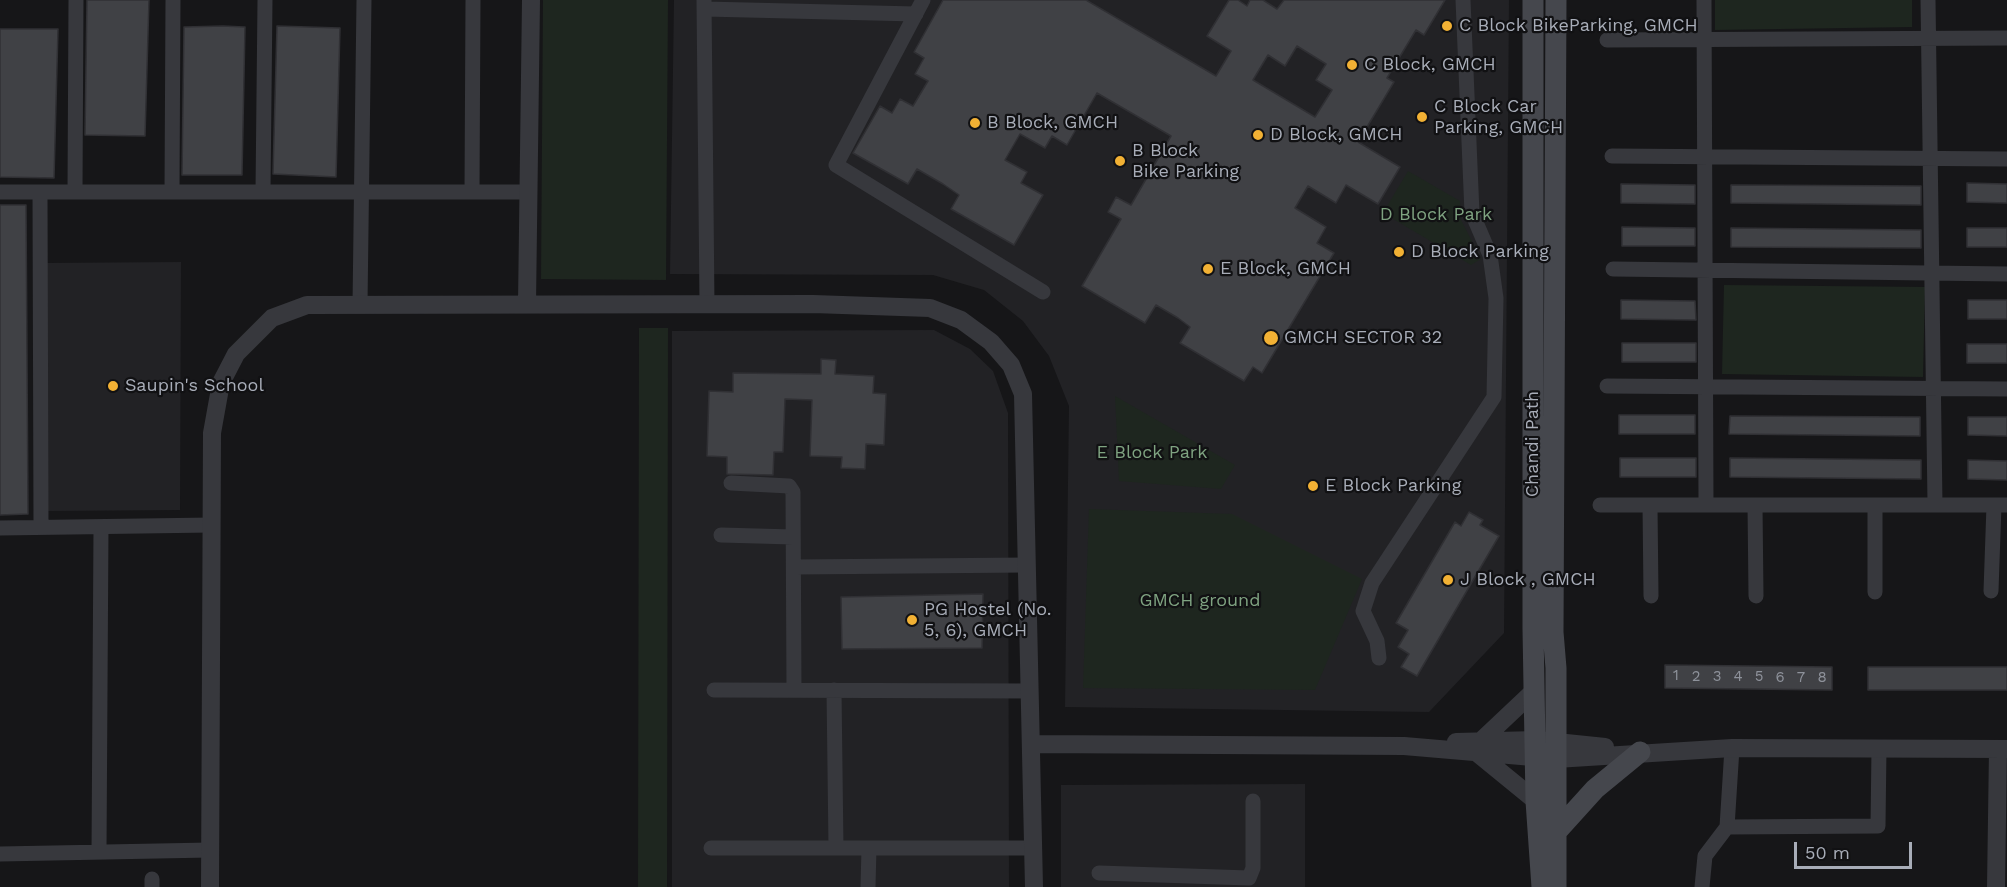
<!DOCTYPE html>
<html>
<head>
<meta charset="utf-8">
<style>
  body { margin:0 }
  #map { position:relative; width:2007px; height:887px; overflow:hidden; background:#161618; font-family:"Work Sans",sans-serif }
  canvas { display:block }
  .scale { position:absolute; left:1794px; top:842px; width:118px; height:27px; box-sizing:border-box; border:3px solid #a8adb8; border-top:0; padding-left:8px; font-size:18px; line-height:21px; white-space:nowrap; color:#a8adb8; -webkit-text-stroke:4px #111113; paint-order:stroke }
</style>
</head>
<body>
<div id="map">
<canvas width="2007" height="887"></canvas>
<div class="scale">50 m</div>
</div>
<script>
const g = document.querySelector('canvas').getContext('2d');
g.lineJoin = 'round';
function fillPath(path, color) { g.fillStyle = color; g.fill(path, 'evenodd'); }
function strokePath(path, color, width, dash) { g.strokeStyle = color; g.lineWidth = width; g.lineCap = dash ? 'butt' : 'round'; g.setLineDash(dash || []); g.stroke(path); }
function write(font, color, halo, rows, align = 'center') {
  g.font = font + ' "Work Sans",sans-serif'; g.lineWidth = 4.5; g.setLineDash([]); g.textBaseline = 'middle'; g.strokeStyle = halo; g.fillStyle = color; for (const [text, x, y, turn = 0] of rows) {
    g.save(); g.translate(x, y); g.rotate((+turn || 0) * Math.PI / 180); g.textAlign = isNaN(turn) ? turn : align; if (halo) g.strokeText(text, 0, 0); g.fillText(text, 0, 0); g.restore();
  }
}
fillPath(new Path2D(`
  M674 0H1509L1504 633 1429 712 1065 707 1069 406 1049 356 1023 321 984 290 933 275 670 274Z
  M181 262 180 510 46 511V263Z
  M934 330 970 349 993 371 1008 413 1009 887H672V331Z
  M1305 784V887H1061V785Z`), '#222225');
fillPath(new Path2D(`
  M543 0H668L666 280 541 279Z
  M1715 0H1912V27L1715 30Z
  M1408 171 1460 201 1461 220 1481 259 1471 265 1383 213Z
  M1724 285 1925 287 1923 377 1722 374Z
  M639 328H668L667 887H638Z
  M1115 396 1235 465 1221 489 1119 481Z
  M1089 509 1232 514 1362 579 1315 690 1083 688Z`), '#1e261f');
const building = new Path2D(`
  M87 0H149L145 136 85 135Z
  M943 0H1086L1216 76 1231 51 1207 36 1229 0H1238L1247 6 1250 0H1263L1277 9 1284 0H1445L1424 35 1416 30 1387 78 1394 82 1358 142 1400 167 1378 204 1346 185 1336 203 1308 186 1295 208 1326 227 1317 243 1334 253 1262 373 1253 367 1244 381 1180 343 1190 327 1178 318 1156 305 1145 323 1082 286 1121 219 1108 212 1116 197 1131 205 1171 136 1097 93 1067 145 1052 136 1045 148 1020 134 1005 160 1027 172 1021 183 1043 195 1014 245 951 209 959 195 943 184 917 169 908 184 853 153 880 106 892 113 900 99 913 106 928 81 915 74 924 58 914 52ZM1297 46 1326 64 1316 80 1332 90 1315 117 1253 80 1268 55 1285 66Z
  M223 26 245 27 242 175H182L184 27Z
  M277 26 340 28 336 177 273 174Z
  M0 29H58L54 178 0 177Z
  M1967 183 2007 184V203L1967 202Z
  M1621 184 1695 185V204L1621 203Z
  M1731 185 1921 186V205L1731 203Z
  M0 205H26L28 514 0 515Z
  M1622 227 1695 228V246H1622Z
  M1731 228 1921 230V248L1731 247Z
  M1967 228H2007V247H1967Z
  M1621 300 1695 301 1696 320 1621 319Z
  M1968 300H2007V319H1968Z
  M1622 343H1696V362H1622Z
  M1967 344H2007V363H1967Z
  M821 359 836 360 835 374 874 376 873 393 886 394 884 445 866 444 865 469 841 468 842 457 810 456 812 400 785 399 783 452H774L773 475 727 474V457L707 456 709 391 733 392V373L821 374Z
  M1619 415H1695V434H1619Z
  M1730 416 1920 417V436L1729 434Z
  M1968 417H2007V436L1968 435Z
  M1620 458H1696V477H1620Z
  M1730 458 1921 460V479L1730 477Z
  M1968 460 2007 461V480L1968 479Z
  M1469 512 1483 520 1480 525 1499 536 1417 676 1401 667 1409 654 1398 647 1408 630 1396 623 1455 522 1461 526Z
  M983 594 982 648 842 649 841 597Z
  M1665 665 1832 667V690L1665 688Z
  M1868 667H2007V690H1868Z`);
fillPath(building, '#404145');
strokePath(building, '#303034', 1.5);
strokePath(new Path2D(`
  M704 0 707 304
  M923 0 836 165 1043 292
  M1704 0 1706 504
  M1928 0 1935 504
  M705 9 916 14
  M1607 40 2007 38
  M1612 156 2007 159
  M75 191 76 0
  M172 191 173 0
  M263 191 265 0
  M472 191 473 0
  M0 192H528
  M40 193 41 527
  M1613 269 2007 274
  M360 305 364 0
  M1607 386 2007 389
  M731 483 789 486 793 492 794 690
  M1600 505H2007
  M1650 505 1651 596
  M1755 505 1756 596
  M1875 505V592
  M0 528 212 525
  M721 535 793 537
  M794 567 1027 565
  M1991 591 1994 505
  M1379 658 1377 641 1363 611 1372 583 1494 397 1496 298 1490 255 1472 213 1463 0
  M714 690 1030 691
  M834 690 836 848
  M1732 748 1727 827 1878 826 1879 748
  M711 848H1034
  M99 852 101 527
  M0 854 210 850
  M1099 873 1249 878 1253 868V801
  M152 887V879
  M868 887 869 848
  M1702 887 1705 856 1727 827`), '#37383d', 15);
strokePath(new Path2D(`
  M527 304 531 0
  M1482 740 1535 690
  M1456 742 1537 740 1605 747
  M1031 744 1404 746 1556 759 1732 748 2007 749
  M1476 752 1536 801
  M210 887 212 433 221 383 236 354 272 318 307 305 813 304 930 308 961 320 991 342 1011 365 1023 394 1034 887
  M1996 887 1998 749`), '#37383d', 18);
strokePath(new Path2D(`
  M1533 0V629L1536 801 1542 887
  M1557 831 1595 789 1640 752
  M1556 887V668L1553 632 1556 0`), '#45474d', 21);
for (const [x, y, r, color] of [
  [1447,26,6,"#f2b134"],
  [1352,65,6,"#f2b134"],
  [1422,117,6,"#f2b134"],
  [975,123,6,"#f2b134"],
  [1258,135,6,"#f2b134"],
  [1120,161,6,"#f2b134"],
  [1399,252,6,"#f2b134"],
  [1208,269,6,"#f2b134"],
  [1271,338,8,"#f2b134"],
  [113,386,6,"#f2b134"],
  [1313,486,6,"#f2b134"],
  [1448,580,6,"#f2b134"],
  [912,620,6,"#f2b134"]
]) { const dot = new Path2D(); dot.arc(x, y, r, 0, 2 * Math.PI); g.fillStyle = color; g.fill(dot); strokePath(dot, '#111113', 2); }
write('15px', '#8e929b', null, [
  ["1",1676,676],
  ["2",1696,677],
  ["3",1717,677],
  ["4",1738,677],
  ["5",1759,677],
  ["6",1780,678],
  ["7",1801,678],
  ["8",1822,678]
]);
write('18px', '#a8adb8', '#111113', [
  ["C Block BikeParking, GMCH",1459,26],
  ["C Block, GMCH",1364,65],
  ["C Block Car",1434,107],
  ["Parking, GMCH",1434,128],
  ["B Block, GMCH",987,123],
  ["D Block, GMCH",1270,135],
  ["B Block",1132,151],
  ["Bike Parking",1132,172],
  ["D Block Parking",1411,252],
  ["E Block, GMCH",1220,269],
  ["GMCH SECTOR 32",1284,338],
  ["Saupin's School",125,386],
  ["E Block Parking",1325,486],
  ["J Block , GMCH",1460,580],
  ["PG Hostel (No.",924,610],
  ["5, 6), GMCH",924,631]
], 'left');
write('18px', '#7fa381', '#111113', [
  ["D Block Park",1436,215],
  ["E Block Park",1152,453],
  ["GMCH ground",1200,601]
]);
write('18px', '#a8adb8', '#111113', [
  ["Chandi Path",1533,444,-90]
]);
</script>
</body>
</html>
